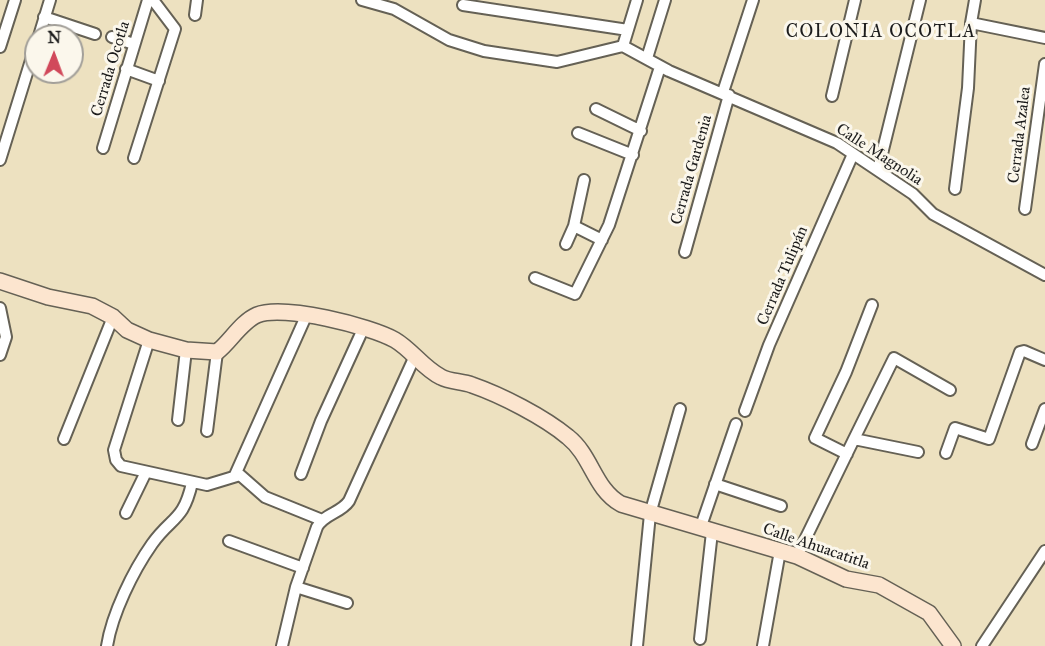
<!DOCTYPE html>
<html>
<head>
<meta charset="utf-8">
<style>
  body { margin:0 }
  #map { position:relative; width:1045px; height:646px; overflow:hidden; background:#ede1c0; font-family:"IM FELL Great Primer",serif }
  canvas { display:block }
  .north { position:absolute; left:24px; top:24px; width:60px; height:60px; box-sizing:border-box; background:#fbf7ec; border:2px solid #a29f99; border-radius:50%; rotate:1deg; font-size:16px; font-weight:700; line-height:24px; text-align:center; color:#1c1c1c }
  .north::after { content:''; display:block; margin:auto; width:21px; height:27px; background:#d1495b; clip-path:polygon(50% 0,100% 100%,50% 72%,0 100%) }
</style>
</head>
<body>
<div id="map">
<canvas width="1045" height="646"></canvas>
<div class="north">N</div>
</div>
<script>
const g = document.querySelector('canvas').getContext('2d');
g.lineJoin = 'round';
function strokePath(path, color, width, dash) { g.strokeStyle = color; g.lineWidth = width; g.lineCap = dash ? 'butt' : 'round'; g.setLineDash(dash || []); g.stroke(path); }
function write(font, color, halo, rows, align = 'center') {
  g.font = font + ' "IM FELL Great Primer",serif'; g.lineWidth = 6; g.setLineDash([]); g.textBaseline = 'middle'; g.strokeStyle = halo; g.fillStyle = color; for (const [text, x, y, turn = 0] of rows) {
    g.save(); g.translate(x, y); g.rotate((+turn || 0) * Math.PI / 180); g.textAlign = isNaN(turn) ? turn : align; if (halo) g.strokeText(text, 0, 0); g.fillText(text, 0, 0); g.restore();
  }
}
const street = new Path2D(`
  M362 0 394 9 449 40 484 51 557 62 623 46
  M463 5 628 30
  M195 15 197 0
  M44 17 95 34
  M971 23 1045 38
  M39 36 50 0
  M112 37 134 44
  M623 46 669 71 837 143 913 194 933 214 1045 275
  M623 46 637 0
  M0 47 15 0
  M647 58 665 0
  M126 69 159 81
  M723 92 753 0
  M832 96 855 0
  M596 109 641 131
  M578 133 633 155
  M103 148 148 0
  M134 158 175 29 153 0
  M0 160 36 44
  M878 170 920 0
  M955 189 968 88 971 23 975 0
  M1025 209 1045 64
  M574 226 602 240
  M566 244 574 226 584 180
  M685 252 729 95
  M535 278 575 294 609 225 660 67
  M0 308 6 337 0 355
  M149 340 114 450 116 460 121 466 207 485 240 475 265 497 322 520
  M745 411 769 345 853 154
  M178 420 186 350
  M207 431 217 352
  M64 439 113 317
  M854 439 894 358 950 390
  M1032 444 1045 409
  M946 453 955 428 989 439 1020 352 1024 351 1045 360
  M847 454 815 438 846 372 872 305
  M301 474 321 421 364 327
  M235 475 307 314
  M715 484 781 506
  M126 513 146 472
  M700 529 736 424
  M229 541 303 568
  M797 556 854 439 918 452
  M296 587 347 603
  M700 639 712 532
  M107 646C112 614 133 571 152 544 172 516 183 522 192 483
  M282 646 296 587 317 527C324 514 341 513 349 501L415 356
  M637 646 650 514 680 409
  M763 646 780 551
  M982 646 1045 551`);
const secondary = new Path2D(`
  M0 281 48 297 92 306 113 317 127 330 149 340 186 350 217 352C230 342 241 322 257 315 283 304 370 326 395 340 412 350 423 368 441 377 450 382 462 381 472 385 501 395 544 417 568 437 592 456 594 489 621 504L797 556 846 579 879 585 929 613 953 646`);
strokePath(street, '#656155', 14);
strokePath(secondary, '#656155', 18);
strokePath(street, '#fff', 10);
strokePath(secondary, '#fce5cf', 15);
write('16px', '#1c1c1c', '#fbf7ec', [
  ["Cerrada Ocotla",111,69,-73],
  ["Cerrada Azalea",1020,135,-83],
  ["Calle Magnolia",879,155,33],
  ["Cerrada Gardenia",692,170,-74],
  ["Cerrada Tulipán",783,276,-67],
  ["Calle Ahuacatitla",816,547,19]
]);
g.letterSpacing = '1.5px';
write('18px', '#1c1c1c', '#fbf7ec', [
  ["COLONIA OCOTLA",881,33]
]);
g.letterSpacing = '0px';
</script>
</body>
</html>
